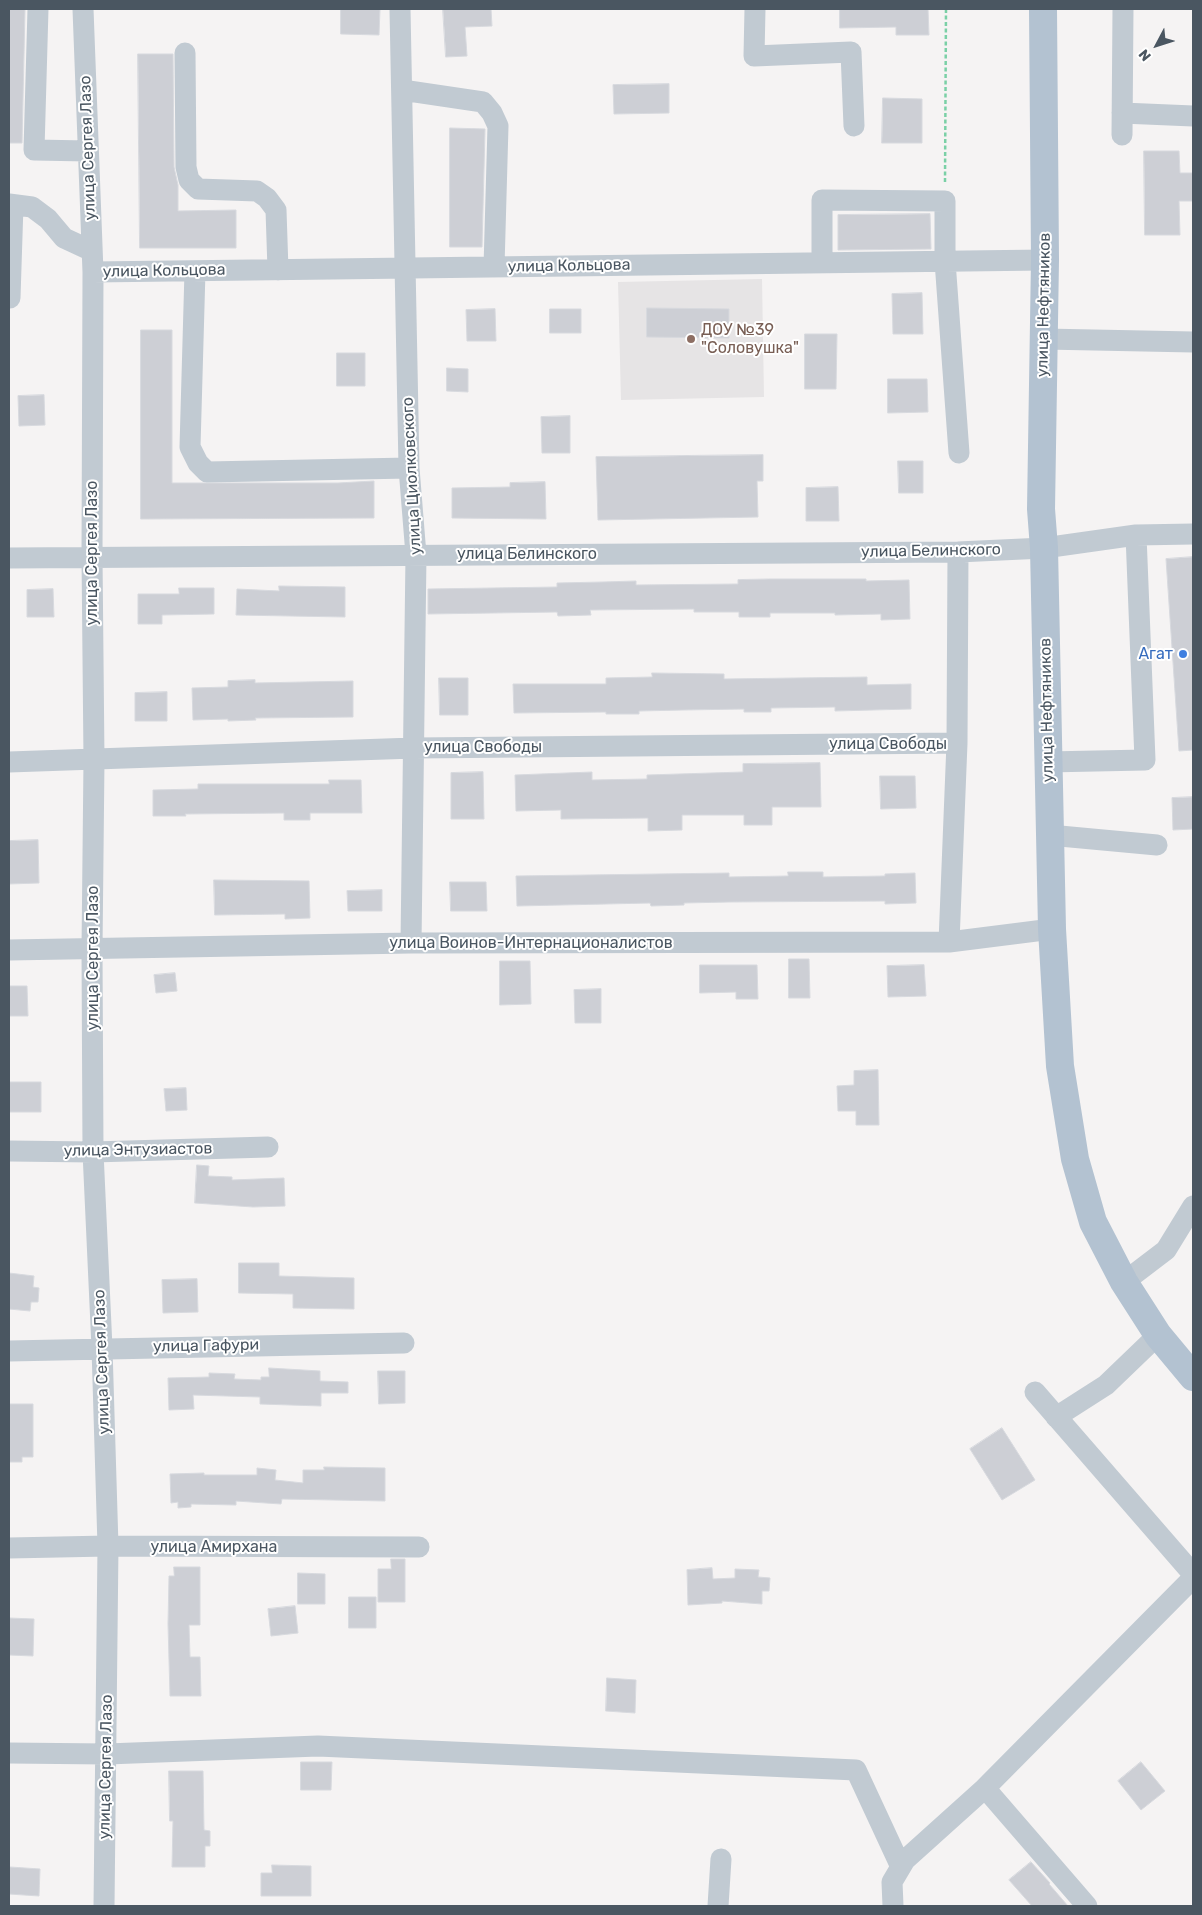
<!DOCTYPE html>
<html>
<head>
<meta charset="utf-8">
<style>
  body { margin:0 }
  #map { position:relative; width:1202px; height:1915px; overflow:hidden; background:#f5f3f3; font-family:Rubik,sans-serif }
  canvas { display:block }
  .frame { position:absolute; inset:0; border:10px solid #4a5661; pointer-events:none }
  .north { position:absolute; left:1132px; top:20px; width:50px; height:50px; -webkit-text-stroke:4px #fff; paint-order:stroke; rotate:230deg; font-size:14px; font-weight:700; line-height:20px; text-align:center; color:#4a5661 }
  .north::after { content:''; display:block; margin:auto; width:18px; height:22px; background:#4a5661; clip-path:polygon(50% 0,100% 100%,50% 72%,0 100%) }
</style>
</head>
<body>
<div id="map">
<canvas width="1202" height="1915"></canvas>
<div class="frame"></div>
<div class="north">N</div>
</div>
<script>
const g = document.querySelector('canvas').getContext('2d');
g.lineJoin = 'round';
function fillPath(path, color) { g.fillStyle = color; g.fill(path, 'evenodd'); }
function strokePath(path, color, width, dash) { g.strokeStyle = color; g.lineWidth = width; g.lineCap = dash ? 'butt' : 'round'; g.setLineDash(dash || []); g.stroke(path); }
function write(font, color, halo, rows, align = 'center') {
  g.font = font + ' Rubik,sans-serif'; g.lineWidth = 4; g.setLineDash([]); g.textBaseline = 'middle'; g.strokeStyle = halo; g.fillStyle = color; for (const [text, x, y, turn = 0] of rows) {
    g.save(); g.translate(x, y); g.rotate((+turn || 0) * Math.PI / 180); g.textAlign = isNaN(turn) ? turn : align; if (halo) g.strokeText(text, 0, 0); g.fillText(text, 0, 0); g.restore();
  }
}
fillPath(new Path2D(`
  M762 279 764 397 621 400 618 282Z`), '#e6e4e5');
const building = new Path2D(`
  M9 9H25L22 143H9Z
  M341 9H380L379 35 341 34Z
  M443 9H491L492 26 465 27 467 56 446 57Z
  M840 9H928L929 35H896V27L840 28Z
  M138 54H173L174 167 178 185V211L236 210V248H140Z
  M669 84V113L614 114 613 85Z
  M883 98 922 99V143H882Z
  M450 128 485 129 482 247H450Z
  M1144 151H1179L1180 173H1193V201H1179L1180 235H1145Z
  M930 214 931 249 838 250V215Z
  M922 293 923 334H893L892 294Z
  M647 308 729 309V338L647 337Z
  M495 309 496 341H467L466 310Z
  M550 309H581V333H550Z
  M141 330H172V483H338L374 481V518L141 519Z
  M805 334H837L836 389H805Z
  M337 353H365V386H337Z
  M447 368 468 369V392L447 391Z
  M888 379H927L928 412 888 413Z
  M44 395 45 425 19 426 18 396Z
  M570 416V453H542L541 417Z
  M763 455V481H757L758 517 598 520 596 457Z
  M898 461H923V493H899Z
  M545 482 546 519 452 518V488L510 487V483Z
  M838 487 839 521H806V488Z
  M1193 557V750L1179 751 1166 559Z
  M769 579H866V581L909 580 910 619 881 620V614L835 615V613H770V617H739V612H694V609L590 610 591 615 558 616 557 612 428 614V589L557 587V583L603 582 636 581V585L738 584V580Z
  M279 586 345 587V617L236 615 237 589 279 591Z
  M179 588H214V614L162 615V624H138V594H179Z
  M53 589 54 617H27V590Z
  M652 673 724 674V679L867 677V685L911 684V709L835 711V707L771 708V712H744V709L683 710 639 711V714H606V712L514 713 513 684H606V678L652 677Z
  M439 678H468V715H440Z
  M255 680V683L353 681V717L255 718 256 720 228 721V719L193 720 192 688 228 687V681Z
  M167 692V721H135V693Z
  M820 763 821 807H772V825H744V815H682V830L648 831V818L561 819V810L516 811 515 775 592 772V780L647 779V775L743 772V764Z
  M483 772 484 819H451V773Z
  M880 776H915L916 808 881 809Z
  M329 780H361L362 813H310V820H284V813L185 814 186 816H153V790L198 789V784H329Z
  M1193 797V829L1173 830 1172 798Z
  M38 840 39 883 9 884V841Z
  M788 872H823V877L885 876V874L915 873 916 903 885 904V901L729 902 684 903V905L651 906 650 903 517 906 516 876 729 873V877L788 876Z
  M214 880 309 881 310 918 285 919V914L215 915Z
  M450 882H486L487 911H451Z
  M382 890V911H348L347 891Z
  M789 959H809L810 998H789Z
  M500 961H530L531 1004 500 1005Z
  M700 965H757L758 999H736V992L700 993Z
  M924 965 926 996 888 997 887 966Z
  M175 973 177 991 156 993 154 975Z
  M9 986H27L28 1016H9Z
  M601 989V1023H575L574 990Z
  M878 1070 879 1125H856V1111H838L837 1086 854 1085V1071Z
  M9 1082H41V1112H9Z
  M186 1088 187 1110 166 1111 164 1089Z
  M197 1165 209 1166 208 1176 232 1177V1180L284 1178 285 1206 253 1207 195 1203Z
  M239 1263H279V1276L354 1278V1309L293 1308V1294L239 1293Z
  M9 1273 34 1276 33 1287 39 1288 38 1302H31L30 1311 9 1309Z
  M197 1279 198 1312 163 1313 162 1280Z
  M269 1368 320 1371V1381L348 1382V1393H321V1406L260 1404V1397L193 1395 194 1409 169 1410 168 1378 209 1377V1373L235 1374 234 1379 261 1380V1377H269Z
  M378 1371H405V1403L379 1404Z
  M9 1404H33V1457H22V1462H9Z
  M1002 1428 1035 1480 1002 1500 970 1449Z
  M324 1467 385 1468V1501L282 1499 281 1504 236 1501V1505L191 1504V1507L178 1508V1502L171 1503 170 1474 204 1473V1475H257V1468L276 1470 275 1480 303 1483V1470H324Z
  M391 1559H405V1602H378V1569H391Z
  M174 1567H200V1625H189L190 1657H200L201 1696H170L168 1624 169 1576H174Z
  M712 1568 713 1579 735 1578V1569L759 1570 758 1577 770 1578 769 1591H762V1604L722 1601V1603L688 1605 687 1570Z
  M298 1573 325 1574V1604H298Z
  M349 1597H376V1628H349Z
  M295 1606 298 1633 271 1636 268 1609Z
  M9 1618 34 1619 33 1656 9 1655Z
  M607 1678 636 1680 635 1713 606 1711Z
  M301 1762H332L331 1790H301Z
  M1141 1762 1165 1791 1141 1810 1118 1781Z
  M169 1771H203L204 1830 210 1831V1846H205V1867H172L173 1821H170Z
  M1031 1862 1050 1883 1049 1884 1068 1906H1032L1009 1880Z
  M272 1865 311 1866V1896H261V1873H272Z
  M10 1867 40 1869 39 1896 9 1894Z`);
fillPath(building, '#cdcfd5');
strokePath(building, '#d7d9de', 1);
strokePath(new Path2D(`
  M945 182 946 9`), '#7ad0a6', 2.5, [4, 2.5]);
strokePath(new Path2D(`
  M38 9 34 150 88 151
  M83 9 93 272 92 556 94 760 92 949 93 1152 102 1348 108 1546 104 1906
  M400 9 409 468 416 555 411 943
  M755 9 754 56 851 52 854 126
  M185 53 186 167 189 180 198 189 257 191 267 198 276 210 278 270
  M402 90 483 102 492 113 498 126 494 267
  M1122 113 1193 116
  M1122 135 1123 9
  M9 204 32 207 48 219 64 238 92 251
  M822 263V200L945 201V261L959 453
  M195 271 190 447 198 463 207 472 409 468
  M93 272 1045 260
  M9 298H10L13 205
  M1044 339 1193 342
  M9 558 958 552 1044 548 1136 535 1193 534
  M9 762 414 748 957 743
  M1047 762 1145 760 1136 535
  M1049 835 1157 845
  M949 942 957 743 958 552
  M9 950 411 943 949 942 1052 929
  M9 1151 93 1152 268 1147
  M1124 1282 1166 1250 1193 1206
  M9 1351 404 1343
  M1035 1392 1193 1574
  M1056 1417 1106 1385 1158 1335
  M9 1548 108 1546 419 1547
  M9 1753 107 1754 318 1746 856 1770 901 1867
  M718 1906 721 1859
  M893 1906 892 1882 905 1860 985 1788
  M1087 1906 985 1788 1193 1578`), '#c1cad2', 21);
strokePath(new Path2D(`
  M1043 9 1045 260 1041 509 1044 548 1052 929 1060 1066 1075 1159 1093 1222 1124 1282 1158 1335 1193 1377`), '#b3c2d1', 28);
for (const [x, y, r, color] of [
  [691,339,5,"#8d6e63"],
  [1183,654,5,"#3f7fe0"]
]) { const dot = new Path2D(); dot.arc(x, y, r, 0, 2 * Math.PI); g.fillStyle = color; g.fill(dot); strokePath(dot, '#fff', 2); }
write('16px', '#4a5661', '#fff', [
  ["улица Сергея Лазо",88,148,-92],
  ["улица Кольцова",569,266,-1],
  ["улица Кольцова",164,271,-1],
  ["улица Нефтяников",1044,305,-89],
  ["улица Циолковского",412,476,-93],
  ["улица Белинского",931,551,-1],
  ["улица Сергея Лазо",92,553,-90],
  ["улица Белинского",527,554],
  ["улица Нефтяников",1047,710,-91],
  ["улица Свободы",888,744],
  ["улица Свободы",483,747],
  ["улица Воинов-Интернационалистов",531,943],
  ["улица Сергея Лазо",93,958,-90],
  ["улица Энтузиастов",138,1150,-1],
  ["улица Гафури",206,1346,-1],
  ["улица Сергея Лазо",102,1362,-92],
  ["улица Амирхана",214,1547],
  ["улица Сергея Лазо",106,1767,-89]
]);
write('16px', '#785e54', '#fff', [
  ["ДОУ №39",701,330],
  ["\"Соловушка\"",701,348]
], 'left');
write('16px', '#366cbe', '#fff', [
  ["Агат",1173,654]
], 'right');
</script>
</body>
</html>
